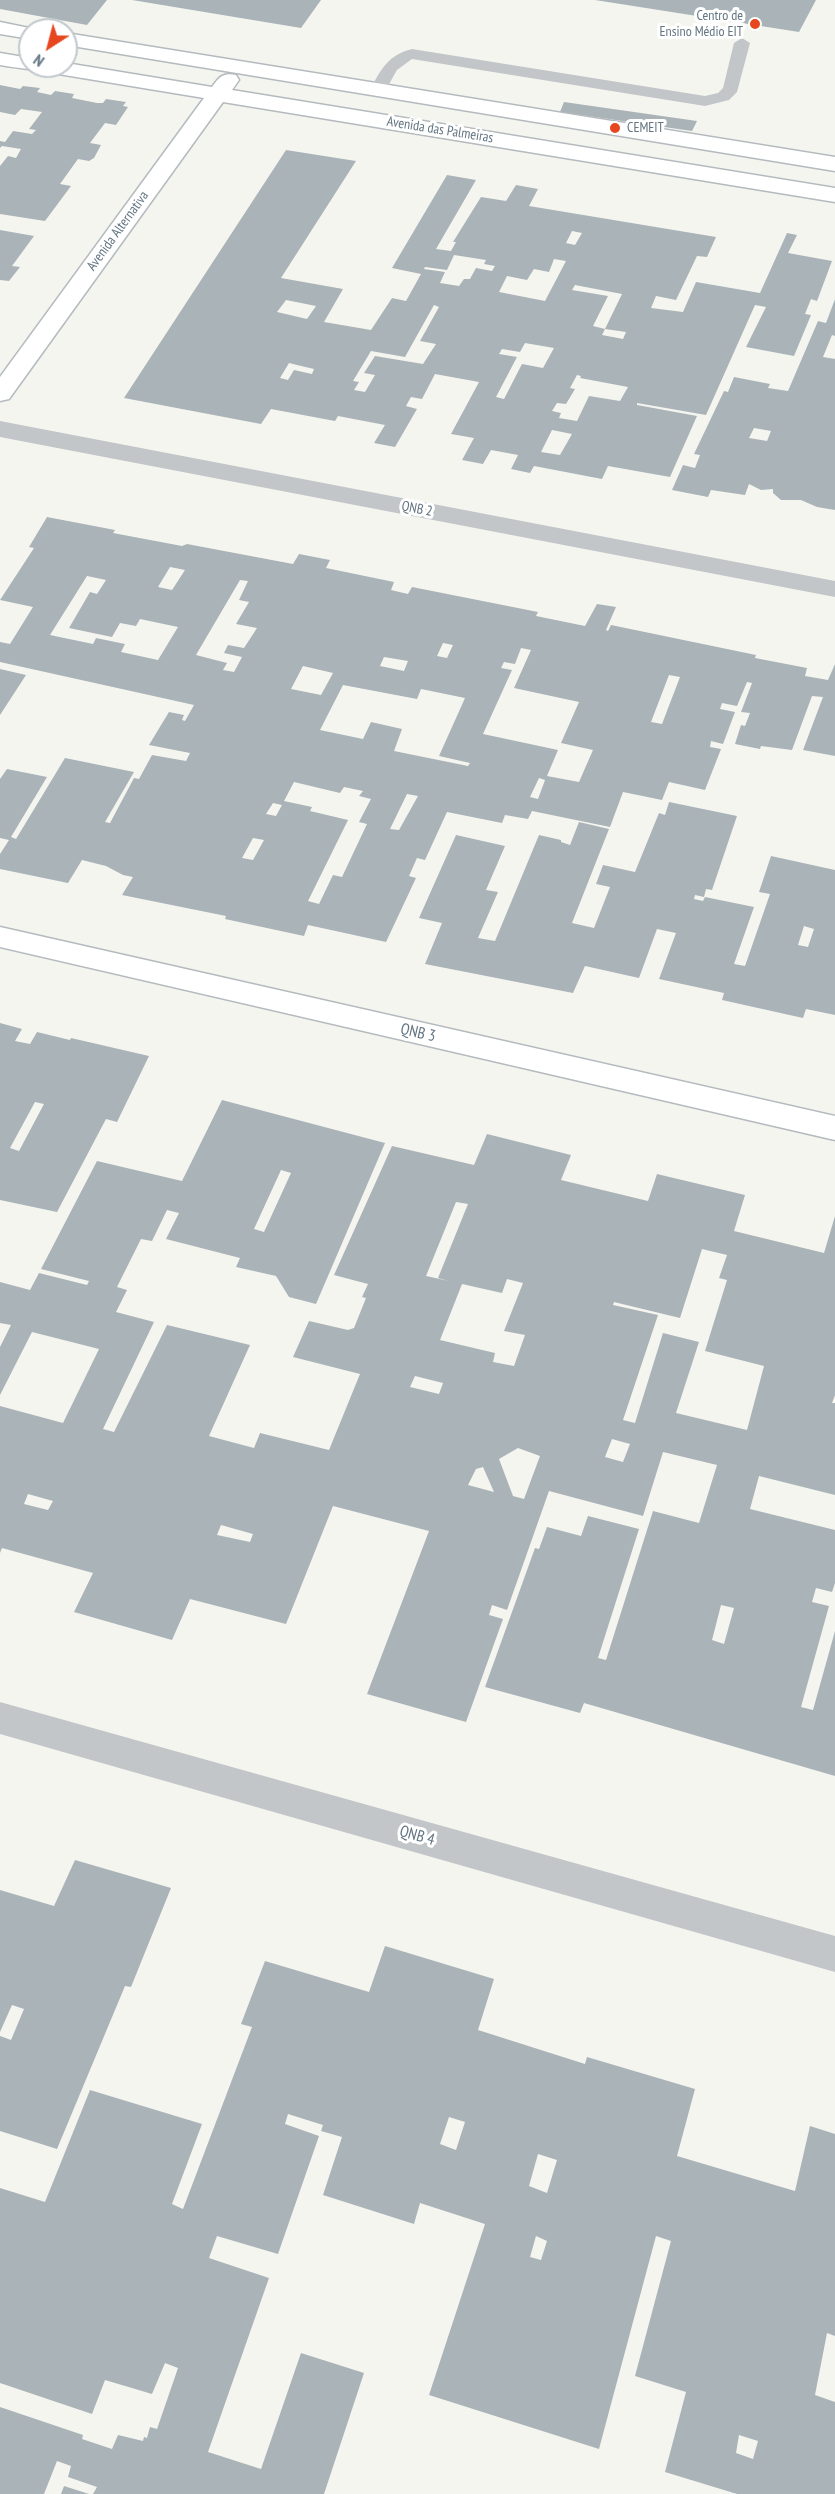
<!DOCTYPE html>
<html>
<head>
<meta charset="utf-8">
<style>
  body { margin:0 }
  #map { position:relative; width:835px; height:2494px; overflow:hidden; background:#f5f5f0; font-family:"PT Sans Narrow",sans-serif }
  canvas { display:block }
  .north { position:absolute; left:18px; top:18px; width:60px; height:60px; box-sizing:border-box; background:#fff; border:2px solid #c1c8cd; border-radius:50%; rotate:216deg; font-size:16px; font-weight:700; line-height:24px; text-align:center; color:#637582 }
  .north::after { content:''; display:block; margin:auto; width:21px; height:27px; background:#e7471e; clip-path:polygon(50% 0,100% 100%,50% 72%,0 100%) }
</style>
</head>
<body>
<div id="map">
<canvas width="835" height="2494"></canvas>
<div class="north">N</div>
</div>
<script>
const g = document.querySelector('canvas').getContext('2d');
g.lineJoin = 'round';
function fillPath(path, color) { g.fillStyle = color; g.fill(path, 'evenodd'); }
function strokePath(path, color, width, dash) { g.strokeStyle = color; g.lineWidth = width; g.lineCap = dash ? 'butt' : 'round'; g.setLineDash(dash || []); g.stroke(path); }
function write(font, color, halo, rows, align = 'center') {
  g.font = font + ' "PT Sans Narrow",sans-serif'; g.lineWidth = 6; g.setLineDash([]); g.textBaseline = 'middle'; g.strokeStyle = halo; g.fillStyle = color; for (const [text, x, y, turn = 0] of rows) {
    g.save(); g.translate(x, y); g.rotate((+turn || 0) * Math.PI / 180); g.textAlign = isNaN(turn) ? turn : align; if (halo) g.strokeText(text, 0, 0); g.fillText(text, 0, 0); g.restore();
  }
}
fillPath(new Path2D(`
  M0 0H107L87 25 0 9Z
  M132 0H321L301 28Z
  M595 0H816L799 32Z
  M0 85 20 89 23 86 40 88 37 92 51 95 55 91 74 94 72 98 97 103H103L106 99 126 102 123 106 128 107 116 125 105 123 90 143 101 145 94 158 89 161 78 159 60 184 71 186 45 221 0 214V166L8 156 16 158 21 149 2 146 0 148V141L5 142 13 131 32 134 36 130 29 129 42 112 21 109 15 115 0 112Z
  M564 102 697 121 692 131 560 112Z
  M286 150 356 161 281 278 343 289 324 322 371 330 392 298 406 301 421 274 392 268 447 175 476 180 436 249 451 251 456 242H453L481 197 506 201 516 185 538 189 529 206 716 237 707 257 697 256 676 300 656 296 651 308 683 312 696 282 760 293 787 233 797 235 788 253 832 261 817 301 811 299 805 314 811 315 794 356 746 347 766 307 755 305 706 415 637 403V405L697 416 670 477 608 466 602 479 534 466 530 473 511 469 518 455 491 450 483 464 462 460 474 438 451 434 479 382 435 374 422 399 411 397 406 406 417 409 395 447 374 443 385 425 338 416 335 421 271 409 261 424 124 398ZM572 231 582 233 575 245 566 243ZM454 255 486 260 484 264 495 266 492 271 476 268 470 279H464L459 286 440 283 445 272 424 269 425 267 447 270ZM554 259 566 261 545 301 499 292 507 276 527 280 534 269 549 272ZM575 285 622 294 605 329 626 332 623 339 602 335 605 329 593 326 608 296 572 290ZM286 300 316 306 307 319 277 312ZM434 305 439 307 420 341 436 344 423 364 375 356 364 373 375 375 365 392 354 390 359 382 353 381 371 351 405 357ZM525 343 554 348 543 368 522 364 504 399 496 397 517 357 499 354 502 349 520 352ZM289 363 297 365 314 369 312 374 294 370 288 380 280 378ZM577 375 581 376 580 378 628 387 620 401 589 396 577 421 559 418 561 413 552 411 557 403 566 404 575 389 570 388ZM552 430 572 434 560 455 541 452Z
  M0 230 34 236 12 266 20 267 9 281 0 280Z
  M835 299V336L832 335 823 357 835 359V510L817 507 801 500H781L773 493V489L761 490 749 484 745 495 711 490 708 497 672 490 683 465 695 468 700 455 694 454 724 391 728 392 734 377 770 384 768 388 788 391 818 321 826 323ZM754 428 771 431 767 441 749 438Z
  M47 517 115 530 113 533 182 546 187 544 293 564 299 554 330 560 326 568 394 582 391 590 408 594 412 587 538 612 536 616 585 626 597 604 616 607 606 630 608 631 611 625 756 655 755 658 807 668 805 676 828 680 835 664V756L803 750 823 697 812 696 792 750 761 746 760 749 735 744 741 725 745 726 750 713 741 712 752 683 747 682 737 706 722 703 720 709 735 712 723 744 711 741 710 747 721 749 705 790 669 782 662 800 623 792 610 827 532 811 528 819 505 815 502 823 447 812 425 860 417 858 409 876 416 878 386 942 308 925 304 936 225 919 226 916 122 895 133 877 123 875 106 866 82 860 68 883 0 869V854L9 840 0 838V779L7 769 47 777 11 837 16 839 65 758 134 772 105 822 110 823 134 778 139 779 152 755 186 761 190 753 149 745 169 712 184 715 182 720 185 721 194 705 0 662V642L10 644 33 607 0 600 34 548 29 547ZM170 567 185 570 172 590 158 587ZM87 576 106 580 97 594 90 592 69 628 112 637 120 623 136 626 140 619 178 627 158 660 121 652 125 644 96 638 93 644 50 635ZM240 580 248 581 239 600 249 602 236 624 257 628 244 648 228 645 224 653 242 657 234 672 223 670 227 663 196 655ZM443 643 453 645 447 658 437 656ZM521 648 531 650 514 688 579 702 561 743 593 750 579 782 547 776 558 750 483 734 512 670 501 668 504 662 515 664ZM384 657 408 661 404 671 380 666ZM303 666 333 673 321 695 291 689ZM669 675 680 677 662 724 651 722ZM343 685 417 699 421 689 465 698 439 756 470 763 468 766 394 751 402 729 371 722 363 739 320 730ZM539 778 545 780 538 799 530 797ZM294 782 340 793 344 787 363 791 359 796 371 799 359 822 367 824 342 877 333 875 319 904 308 901 348 820 310 811 312 807 284 801ZM407 794 418 796 399 830 390 829ZM273 803 282 805 276 816 266 814ZM253 838 264 840 253 860 242 858Z
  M0 669 26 675 0 715Z
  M669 802 737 816 712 890 706 889 704 897 695 895 694 899 703 901 705 897 754 907 734 964 745 966 770 894 759 892 771 856 835 870V1015L806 1009 803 1018 722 1000 724 993 659 979 676 933 657 929 639 978 585 966 573 993 425 964 442 923 419 918 456 835 505 846 486 890 498 892 478 938 495 941 539 835 561 840V842L570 845 579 822 609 829 572 923 594 928 610 887 596 884 603 865 635 872 659 813 665 815ZM804 926 814 929 808 947 798 945Z
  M0 1023 22 1029 15 1041 30 1044 37 1032 70 1040 71 1038 149 1056 117 1122 106 1119 57 1212 0 1200ZM35 1102 44 1104 19 1151 10 1148Z
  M222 1100 385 1143 316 1304 289 1297 276 1276 236 1267 240 1258 166 1239 179 1213 167 1210 152 1241 141 1239 117 1287 127 1290 116 1312 154 1322 103 1429 114 1432 167 1325 250 1345 209 1436 254 1448 260 1433 329 1450 360 1374 293 1357 309 1321 348 1330 354 1328 366 1298 362 1297 368 1284 334 1275 392 1146 474 1165 487 1134 571 1155 561 1180 648 1201 657 1174 745 1195 734 1231 824 1253 835 1216V1395L832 1403H835V1495L759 1476 750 1509 835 1530V1583L832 1592 816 1588 812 1602 829 1606 801 1707 813 1710 835 1631V1776L584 1703 580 1713 485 1687 535 1548 539 1549 547 1527 581 1536 588 1516 639 1529 598 1658 606 1660 653 1511 699 1523 717 1465 663 1452 643 1516 549 1491 507 1610 492 1605 489 1615 503 1619 466 1722 367 1694 429 1531 333 1506 286 1624 190 1599 172 1640 74 1612 93 1573 2 1548 0 1553V1406L63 1423 99 1349 32 1332 0 1395V1347L11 1325 0 1323V1282L30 1290 39 1273 87 1285 89 1281 41 1269 97 1161 182 1181ZM281 1170 291 1173 264 1232 254 1229ZM456 1202 468 1204 438 1278 449 1281 426 1276ZM702 1249 727 1255 719 1278 727 1280 705 1351 764 1366 747 1430 676 1413 699 1342 663 1333 635 1423 623 1420 658 1315 613 1305 614 1302 680 1318ZM507 1279 523 1283 504 1331 525 1335 514 1366 493 1362 495 1353 440 1340 462 1284 502 1293ZM415 1376 443 1383 439 1394 410 1387ZM612 1439 630 1444 623 1462 605 1457ZM518 1448 540 1456 524 1499 513 1496 499 1459ZM483 1467 494 1492 468 1485 476 1469ZM28 1494 53 1501 48 1510 24 1504ZM221 1525 253 1534 250 1542 217 1535ZM721 1605 734 1608 724 1644 712 1640Z
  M75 1860 171 1888 131 1987 125 1986 57 2149 0 2131V2036L11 2040 24 2009 12 2005 0 2032V1890L54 1906Z
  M385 1946 494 1979 478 2030 585 2064 587 2057 695 2089 677 2156 795 2191 810 2126 835 2134V2336L827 2333 815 2395 835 2402V2494H737L665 2472 686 2392 635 2376 671 2241 656 2236 599 2449 429 2395 485 2224 420 2203 414 2224 323 2195 342 2137 321 2131 323 2125 288 2114 285 2124 319 2136 278 2254 217 2236 209 2258 269 2278 208 2452 261 2469 301 2353 364 2373 324 2494H93L97 2487 68 2477 71 2466 57 2461 44 2494H0V2407L83 2435 82 2439 112 2449 118 2435 143 2441 144 2437 147 2438 150 2427 157 2429 178 2368 165 2363 152 2394 105 2380 92 2414 0 2383V2188L45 2202 90 2090 202 2124 172 2204 183 2209 252 2027 241 2024 265 1961 369 1992ZM449 2117 465 2122 456 2150 440 2144ZM538 2154 557 2160 547 2193 529 2186ZM536 2236 547 2241 541 2260 530 2257ZM739 2435 758 2441 753 2459 736 2453Z
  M64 2486 89 2494H61Z`), '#aab3b7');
const secondary = new Path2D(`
  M0 22 39 30H30V39L0 34Z
  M66 33 835 157V171L66 45Z
  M0 53 30 58V66H66V63L212 87C219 77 223 72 236 75L239 80 232 90 835 188V202L223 102 9 399 0 401V377L204 98 46 72C32 69 16 68 0 65Z
  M0 927 835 1116V1140L0 947Z`);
strokePath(secondary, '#b4babe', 3);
fillPath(new Path2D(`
  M742 38 750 43 737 92 729 100 705 106 412 59 397 70 384 93H372L370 90C381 69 388 55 412 49L705 96 718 93 723 88 734 43Z`), '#c2c6c9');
fillPath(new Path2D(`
  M0 421 835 581V597L0 437Z
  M0 1702 835 1936V1972L0 1734Z`), '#c2c6c9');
fillPath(secondary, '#fff');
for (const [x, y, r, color] of [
  [755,24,6,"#e7471e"],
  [615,128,6,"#e7471e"]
]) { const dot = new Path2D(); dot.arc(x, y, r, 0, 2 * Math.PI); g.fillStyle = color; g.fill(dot); strokePath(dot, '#fff', 2); }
write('14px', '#637582', '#fff', [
  ["Centro de",743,16],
  ["Ensino Médio EIT",743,32],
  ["CEMEIT",627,128,"left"]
], 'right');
write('14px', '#637582', '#fff', [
  ["Avenida das Palmeiras",440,130,9],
  ["Avenida Alternativa",118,231,-54],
  ["QNB 2",417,509,11]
]);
write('16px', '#637582', '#fff', [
  ["QNB 3",418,1033,13],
  ["QNB 4",417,1836,16]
]);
</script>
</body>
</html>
